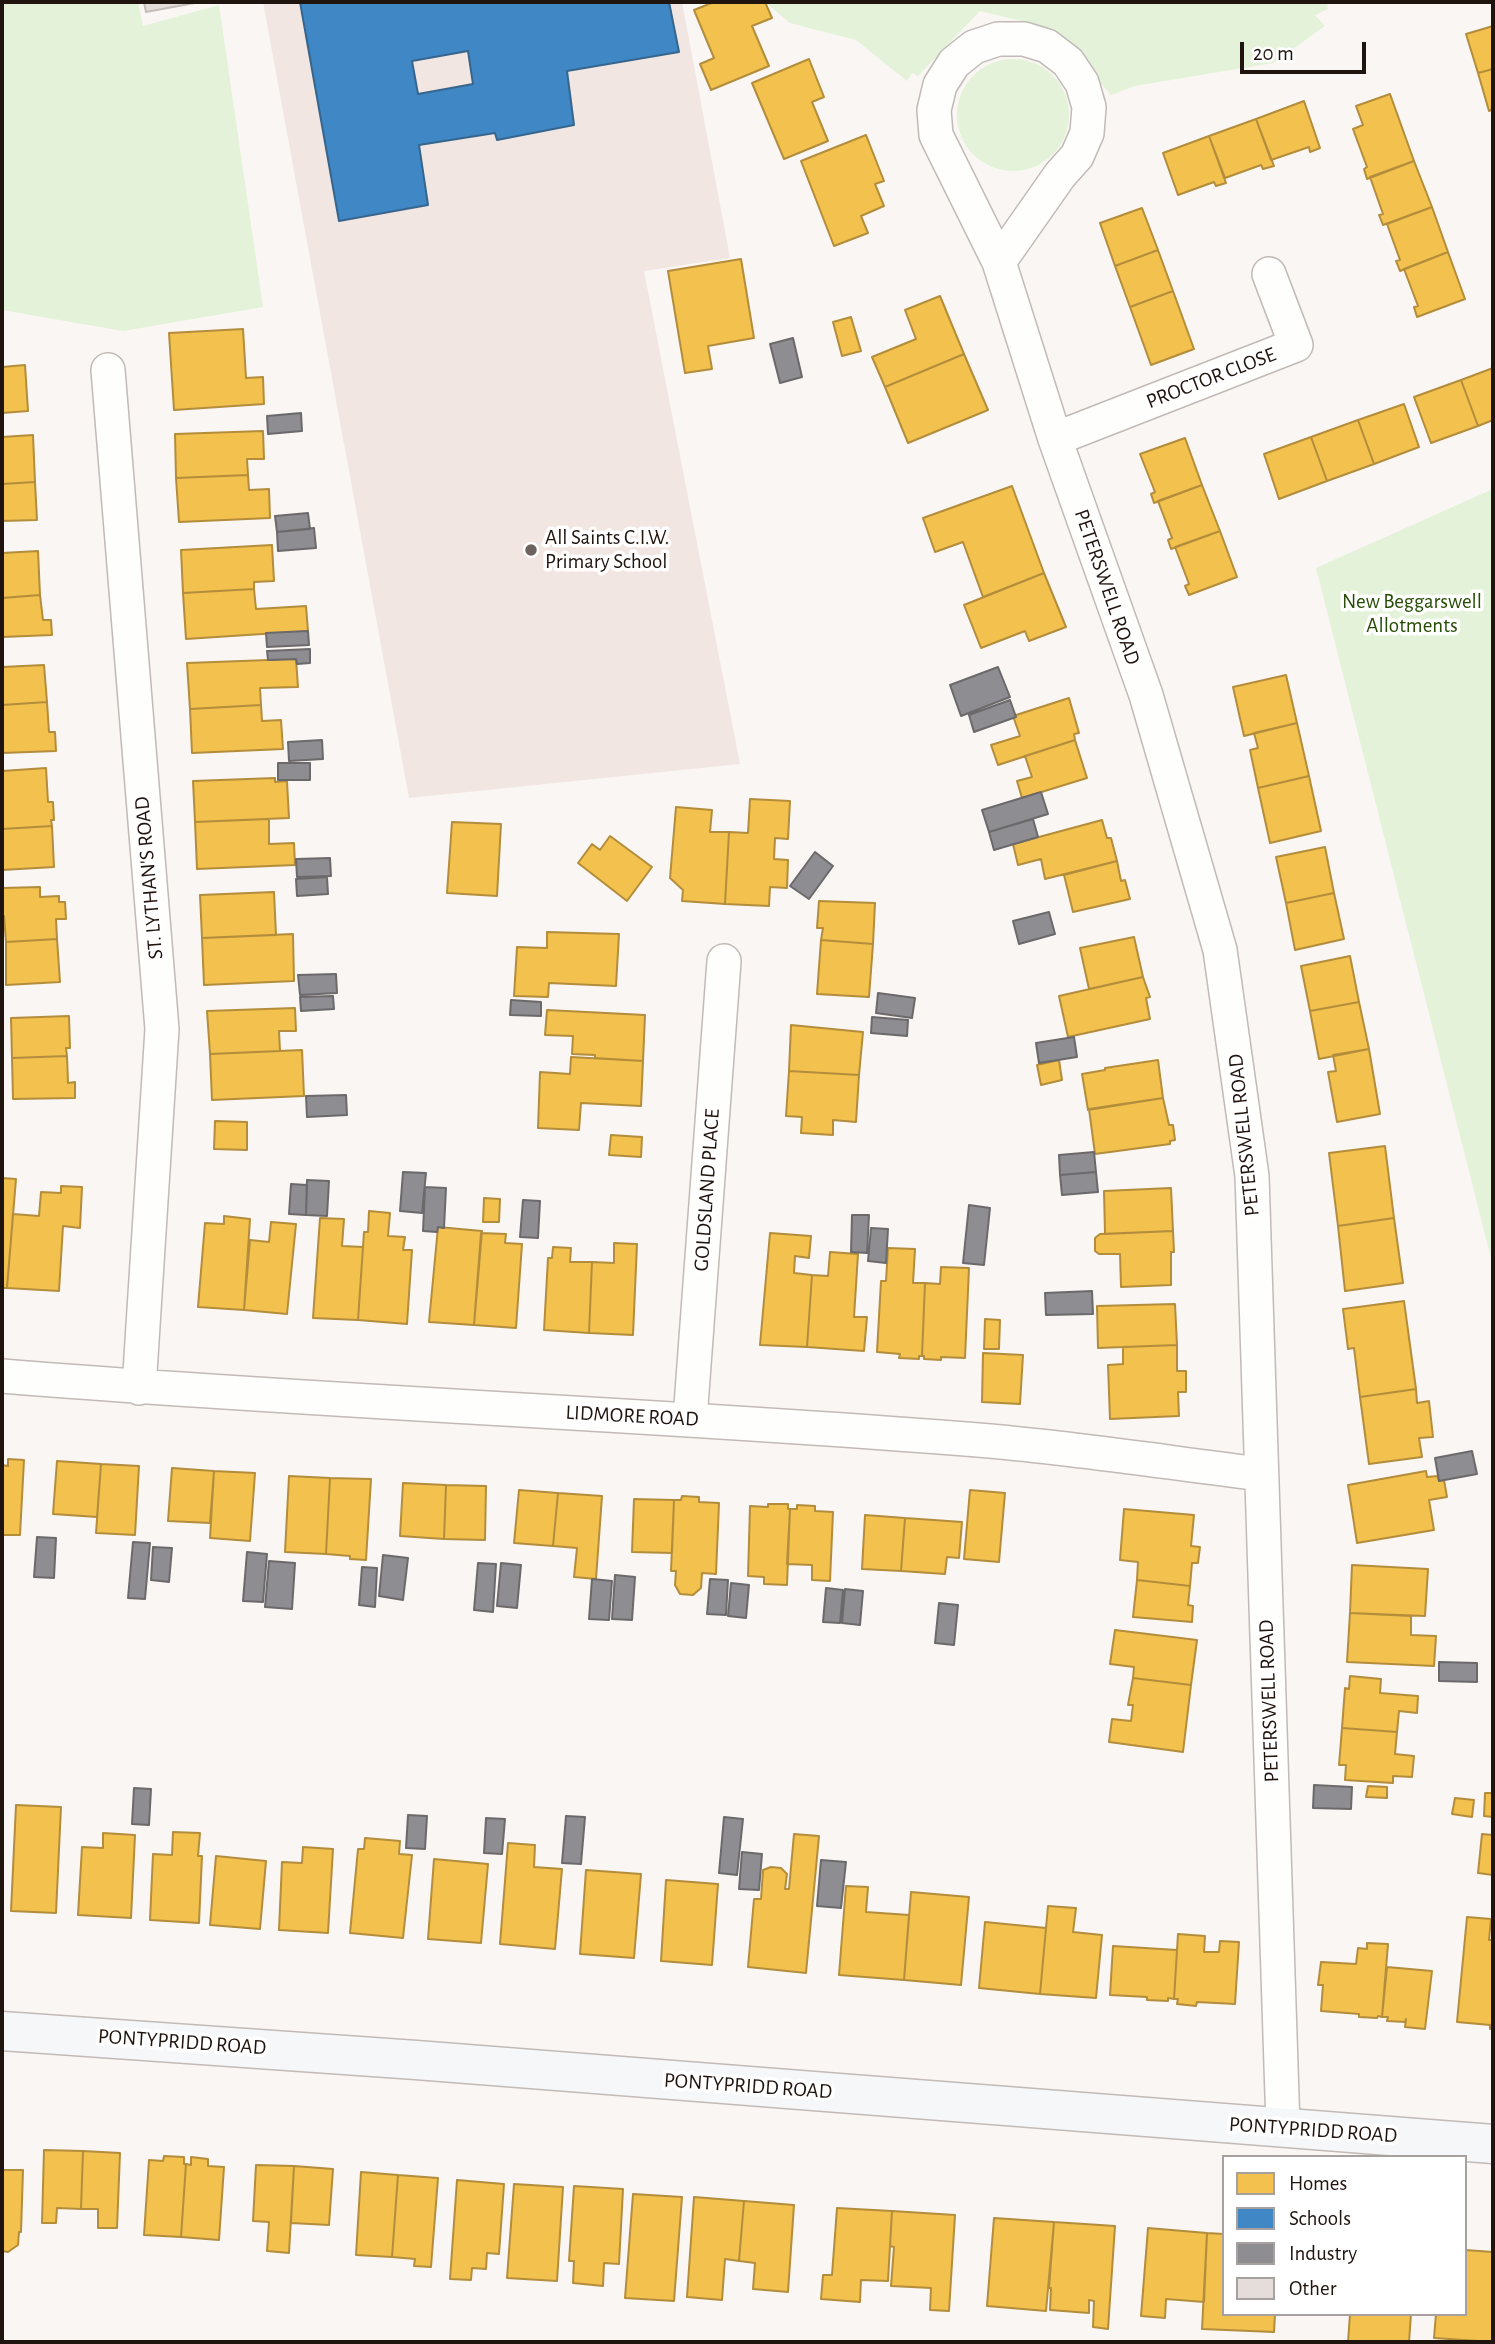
<!DOCTYPE html>
<html>
<head>
<meta charset="utf-8">
<style>
  body { margin:0 }
  #map { position:relative; width:1495px; height:2344px; overflow:hidden; background:#faf6f4; font-family:"Alegreya Sans",sans-serif }
  canvas { display:block }
  .frame { position:absolute; inset:0; border:4px solid #20140f; pointer-events:none }
  .legend { position:absolute; left:1222px; top:2155px; width:245px; height:161px; box-sizing:border-box; background:#fff; border:2px solid #a6a19f; margin:0; padding:9px 12px; list-style:none; font-size:21px; color:#20140f }
  .legend li { display:flex; align-items:center; gap:14px; height:35px }
  .legend b { width:35px; border:2px solid #a6a19f }
  .scale { position:absolute; left:1240px; top:42px; width:126px; height:32px; box-sizing:border-box; border:4px solid #20140f; border-top:0; padding-left:9px; font-size:21px; line-height:24px; white-space:nowrap; color:#20140f; -webkit-text-stroke:5px #fff; paint-order:stroke }
</style>
</head>
<body>
<div id="map">
<canvas width="1495" height="2344"></canvas>
<div class="frame"></div>
<ul class="legend">
<li><b style="height:19px;background:#f2c14e"></b>Homes</li>
<li><b style="height:19px;background:#3f88c5"></b>Schools</li>
<li><b style="height:19px;background:#8d8d92"></b>Industry</li>
<li><b style="height:19px;background:#e5ddd9"></b>Other</li>
</ul>
<div class="scale">20 m</div>
</div>
<script>
const g = document.querySelector('canvas').getContext('2d');
g.lineJoin = 'round';
function fillPath(path, color) { g.fillStyle = color; g.fill(path, 'evenodd'); }
function strokePath(path, color, width, dash) { g.strokeStyle = color; g.lineWidth = width; g.lineCap = dash ? 'butt' : 'round'; g.setLineDash(dash || []); g.stroke(path); }
function write(font, color, halo, rows, align = 'center') {
  g.font = font + ' "Alegreya Sans",sans-serif'; g.lineWidth = 7; g.setLineDash([]); g.textBaseline = 'middle'; g.strokeStyle = halo; g.fillStyle = color; for (const [text, x, y, turn = 0] of rows) {
    g.save(); g.translate(x, y); g.rotate((+turn || 0) * Math.PI / 180); g.textAlign = isNaN(turn) ? turn : align; if (halo) g.strokeText(text, 0, 0); g.fillText(text, 0, 0); g.restore();
  }
}
fillPath(new Path2D(`
  M263 2H682L730 258 644 271 740 764 409 798Z`), '#f1e6e1');
fillPath(new Path2D(`
  M2 2H138L143 26 219 5 263 307 123 331 2 310Z
  M765 2H1327L1328 9 1315 15 1325 26 1273 63 1135 86 1111 95 1054 29 980 11 918 76 912 73 907 81 856 40 790 23Z
  M957 115a56 56 0 1 1 112 0a56 56 0 1 1-112 0Z
  M1493 489V1266L1316 568Z`), '#e3f2d8');
const homes = new Path2D(`
  M714 2H765L772 18 752 26 769 66 711 90 700 64 714 58 694 10Z
  M1493 26V69L1478 73 1466 34Z
  M809 59 824 97 812 102 828 141 784 159 752 83Z
  M1493 69V109L1489 111 1478 73Z
  M1390 94 1414 161 1367 179 1364 169 1367 167 1353 129 1363 125 1356 106Z
  M1304 101 1320 148 1310 152 1309 147 1271 160 1256 119Z
  M1256 119 1274 166 1263 169 1261 165 1225 178 1209 136Z
  M866 135 884 181 875 184 884 206 861 216 868 233 834 246 801 161Z
  M1209 136 1226 183 1216 186 1214 182 1178 195 1163 153Z
  M1414 161 1432 207 1383 225 1379 215 1383 214 1370 177Z
  M1432 207 1448 252 1400 271 1396 261 1400 260 1387 224Z
  M1142 208 1158 250 1115 266 1100 223Z
  M1158 250 1173 291 1130 307 1115 266Z
  M1448 252 1465 299 1417 317 1414 307 1418 306 1404 269Z
  M741 259 754 338 708 346 712 369 685 373 668 271Z
  M1173 291 1194 349 1151 365 1130 307Z
  M940 296 964 354 885 387 872 357 916 339 905 310Z
  M851 317 861 351 842 356 833 322Z
  M243 329 246 378 263 377 264 404 174 410 169 333Z
  M964 354 988 410 908 443 885 387Z
  M25 365 28 411 2 413V367Z
  M1493 368V420L1478 426 1461 380Z
  M1461 380 1478 426 1431 443 1414 397Z
  M1404 404 1419 447 1374 464 1358 420Z
  M1358 420 1374 464 1327 481 1311 437Z
  M263 431 264 459H247L248 475 176 478 175 434Z
  M33 435 35 482 2 484V437Z
  M1311 437 1327 481 1279 499 1264 454Z
  M1185 438 1202 485 1154 503 1151 494 1155 492 1140 454Z
  M248 475 249 490 269 489 270 518 179 522 176 478Z
  M35 482 37 520 2 521V484Z
  M1202 485 1220 531 1171 549 1168 540 1172 538 1158 501Z
  M1012 486 1044 573 983 597 963 542 935 552 923 518Z
  M1220 531 1237 577 1189 595 1185 586 1189 584 1175 547Z
  M272 545 274 581 254 582V589L183 593 181 550Z
  M38 551 40 595 2 598V553Z
  M1044 573 1066 627 1029 641 1025 631 981 648 964 605Z
  M254 589 256 609 306 606 308 631 186 639 183 593Z
  M40 595 43 620H51L52 635 2 637V598Z
  M2 658V667L44 665 47 702 2 705Z
  M296 659 298 687 260 688 261 705 190 709 187 663Z
  M1286 675 1297 723 1244 736 1233 687Z
  M1069 698 1079 733 1074 734 1075 740 998 765 991 745 1020 736 1013 716Z
  M47 702 49 732H55L56 751 2 753V705Z
  M261 705 262 721 281 720 283 749 192 753 190 709Z
  M1297 723 1309 776 1258 788 1250 750 1258 748 1254 733Z
  M1075 740 1087 778 1022 798 1017 781 1032 777 1025 756Z
  M46 768 48 802H53L54 820H51L52 826 2 829V771Z
  M1309 776 1321 831 1270 843 1258 788Z
  M275 778V782L287 781 289 818 195 822 193 781Z
  M750 799 790 801 788 839 775 838 774 859 788 860 787 888 770 887 769 906 725 904 729 832 748 833Z
  M676 807 712 810 710 832H729L725 904 682 901 683 890 670 878Z
  M269 819V844L294 843 295 865 197 869 195 822Z
  M1102 820 1107 838H1111L1117 861 1045 879 1041 859 1018 865 1013 844Z
  M452 822 501 824 497 896 447 893Z
  M52 826 54 867 2 870V829Z
  M610 836 652 867 627 901 578 863 592 844 600 850Z
  M1325 847 1334 893 1286 903 1276 857Z
  M1117 861 1121 881 1125 880 1130 899 1073 912 1064 875Z
  M40 887V897L59 896V902H65L66 919H56L57 939 6 942 4 916H2V888Z
  M274 892 276 935 202 938 200 895Z
  M1334 893 1344 939 1295 950 1286 903Z
  M819 901 875 903 873 944 821 940 823 928H817Z
  M547 932 619 934 616 986 549 983 548 997 514 996 517 947 547 948Z
  M293 934 294 981 204 985 202 938Z
  M1134 937 1143 977 1089 989 1080 948Z
  M57 939 60 982 6 985V942Z
  M821 940 873 944 869 997 817 994Z
  M1350 956 1359 1002 1310 1011 1301 966Z
  M1143 977 1150 997 1146 998 1150 1019 1068 1037 1059 996Z
  M1359 1002 1369 1049 1319 1059 1310 1011Z
  M295 1008 296 1031H279L280 1051 210 1054 207 1011Z
  M547 1010 645 1015 643 1061 595 1058V1055L572 1054 573 1036 545 1035Z
  M69 1016 70 1048H66L67 1056 12 1058 11 1018Z
  M791 1025 863 1032 859 1075 789 1071Z
  M1369 1049 1380 1114 1337 1122 1328 1072 1336 1071 1333 1055Z
  M302 1050 304 1096 212 1100 210 1054Z
  M67 1056 68 1083 75 1082V1098L13 1099 12 1058Z
  M571 1057 643 1061 641 1106 581 1103 579 1130 538 1128 540 1072 570 1074Z
  M1059 1060 1062 1080 1041 1085 1037 1065Z
  M1158 1060 1163 1098 1088 1110 1082 1074 1105 1070V1068Z
  M789 1071 859 1075 856 1122 833 1120V1135L801 1133 802 1117 786 1116Z
  M1163 1098 1169 1125H1173L1175 1140 1170 1141V1144L1095 1154 1089 1109Z
  M215 1121 247 1122V1150L214 1149Z
  M611 1135 642 1137 641 1157 609 1155Z
  M1385 1146 1394 1218 1338 1226 1329 1153Z
  M2 1178 16 1179 7 1288H2Z
  M61 1186 82 1187 80 1228 63 1226 59 1291 7 1288 13 1214 39 1216 41 1192 61 1193Z
  M1171 1188 1173 1231 1105 1234 1104 1191Z
  M484 1198 500 1199 499 1222H483Z
  M369 1211 390 1213 388 1236 405 1237 403 1250H412L407 1324 358 1320 364 1232H368Z
  M224 1216 250 1219 244 1310 198 1307 205 1223 224 1224Z
  M320 1218 344 1219 342 1246 363 1247 358 1320 313 1318Z
  M1394 1218 1403 1283 1345 1291 1338 1226Z
  M271 1222 296 1224 287 1314 244 1310 250 1240 269 1242Z
  M438 1227 482 1231 474 1325 429 1322Z
  M1173 1231 1174 1252H1171V1285L1121 1287 1120 1254H1099L1095 1251V1238L1100 1234Z
  M481 1233 506 1234 505 1243 522 1244 516 1328 474 1325Z
  M770 1233 811 1236 809 1258 795 1256 794 1273 812 1275 807 1347 760 1345Z
  M614 1243 637 1244 633 1335 589 1333 592 1262 614 1263Z
  M553 1247 571 1248 570 1262H592L589 1333 544 1330 548 1258H552Z
  M888 1248 915 1249 913 1283H925L922 1356H919V1359L899 1358 900 1354 877 1352 881 1281H886Z
  M830 1252 858 1254 854 1317H867L864 1351 807 1347 812 1275 828 1276Z
  M941 1267 969 1268 965 1358 941 1357V1360L924 1359V1356H922L925 1283 940 1284Z
  M1404 1301 1416 1389 1360 1397 1354 1348 1348 1349 1343 1309Z
  M1175 1304 1177 1345 1098 1348 1097 1306Z
  M985 1319 1000 1320 999 1349H984Z
  M1177 1345V1371H1186V1392H1178L1179 1416 1110 1419 1108 1365 1123 1364V1347Z
  M983 1353 1023 1355 1020 1404 982 1402Z
  M1416 1389 1417 1403 1429 1401 1433 1437 1419 1438 1422 1457 1369 1464 1360 1397Z
  M8 1459 24 1460 20 1535H2V1465L8 1466Z
  M57 1461 101 1464 97 1517 53 1514Z
  M101 1464 139 1466 135 1535 96 1533Z
  M172 1468 214 1471 210 1523 168 1521Z
  M214 1471 255 1473 250 1541 210 1538Z
  M1426 1471 1427 1477 1438 1476 1439 1481 1444 1480 1447 1497 1429 1500 1434 1530 1357 1543 1348 1485Z
  M289 1476 330 1478 326 1554 285 1552Z
  M330 1478 371 1479 366 1560 350 1559V1556L326 1554Z
  M403 1483 446 1485 444 1539 400 1536Z
  M446 1485 486 1486 485 1540 444 1539Z
  M519 1490 558 1493 553 1546 514 1543Z
  M970 1490 1005 1493 999 1562 964 1559Z
  M558 1493 602 1496 596 1579 574 1577 577 1548 553 1546Z
  M682 1496 699 1497V1502L719 1503 716 1574 702 1573 701 1588 693 1595 680 1594 675 1585 676 1571H671L674 1500H681Z
  M634 1499 674 1500 672 1553 632 1552Z
  M768 1504H788V1509H790L787 1585 764 1584V1577L748 1576 750 1506 768 1507Z
  M797 1505 815 1506V1511L833 1512 830 1581 812 1580V1565L787 1564 790 1509H797Z
  M1124 1509 1194 1515 1191 1546 1200 1547 1198 1563H1192L1190 1586 1137 1580 1138 1562 1120 1560Z
  M865 1515 905 1518 901 1571 862 1569Z
  M905 1518 962 1522 959 1558 947 1557 945 1574 901 1571Z
  M1352 1565 1428 1569 1425 1616 1350 1613Z
  M1137 1580 1190 1586 1188 1605 1193 1606 1192 1622 1133 1617Z
  M1350 1613 1411 1616V1635L1436 1636 1434 1666 1347 1662Z
  M1115 1630 1197 1640 1191 1685 1133 1678 1134 1667 1110 1664Z
  M1350 1676 1381 1679 1380 1693 1418 1696 1417 1713 1399 1711 1397 1732 1342 1728 1345 1688 1349 1689Z
  M1133 1678 1191 1685 1183 1752 1109 1742 1112 1719 1131 1721 1133 1705H1128Z
  M1342 1728 1397 1732 1395 1754 1414 1756 1412 1777 1393 1776V1783L1345 1780 1346 1765H1339Z
  M1368 1786 1387 1787V1798L1366 1797Z
  M1485 1793H1493V1817L1484 1816Z
  M1455 1798 1474 1800 1472 1817 1452 1814Z
  M16 1805 61 1807 56 1913 11 1911Z
  M173 1832 200 1833 198 1856H202L199 1923 150 1920 153 1854 172 1855Z
  M103 1833 135 1835 131 1918 78 1915 82 1847 103 1848Z
  M794 1834 819 1836 806 1973 748 1967 754 1899H761L763 1870 771 1867 781 1868 787 1874 785 1889H789Z
  M1482 1834 1493 1835V1875L1478 1873Z
  M365 1838 400 1841 399 1854 412 1855 403 1938 350 1933 358 1849H364Z
  M508 1843 535 1845 534 1867 562 1869 555 1949 500 1944Z
  M303 1847 333 1849 328 1933 279 1930 282 1862 302 1863Z
  M216 1856 266 1861 260 1929 210 1925Z
  M434 1859 488 1864 481 1943 428 1939Z
  M586 1870 641 1874 634 1958 580 1954Z
  M666 1880 718 1884 712 1965 661 1961Z
  M846 1886 868 1887 866 1912 909 1915 904 1980 839 1975Z
  M911 1892 969 1897 961 1985 904 1980Z
  M1048 1906 1076 1908 1073 1932 1102 1935 1096 1998 1040 1994Z
  M1467 1917 1491 1919 1489 1940H1493V2029H1490V2025L1457 2022Z
  M985 1922 1046 1928 1040 1994 979 1988Z
  M1178 1934 1205 1936 1204 1952H1219L1220 1941 1239 1942 1235 2004 1197 2002 1196 2006 1177 2004 1178 1999H1174Z
  M1367 1943 1388 1944 1382 2017 1378 2016 1377 2018 1359 2017V2014L1321 2011 1323 1985H1318L1321 1962 1356 1964 1358 1948 1367 1949Z
  M1113 1946 1177 1950 1174 1999 1168 1998V2001L1147 2000V1997L1110 1995Z
  M1387 1967 1432 1971 1425 2029 1405 2027 1406 2019 1405 2022 1387 2021 1388 2017H1382Z
  M44 2150 83 2151 81 2209 57 2208 56 2223H42Z
  M83 2151 120 2153 117 2228H98V2209H81Z
  M164 2156 184 2157V2164H186L181 2237 144 2235 149 2160 163 2161Z
  M191 2157 208 2159V2166L224 2167 219 2240 181 2237 186 2164 191 2165Z
  M256 2165 294 2166 289 2253 267 2251 269 2222 253 2221Z
  M294 2166 333 2169 329 2225 291 2223Z
  M2 2170H23L21 2232H19L18 2245 8 2252 2 2251Z
  M361 2172 398 2175 392 2257 356 2255Z
  M398 2175 438 2178 431 2267 414 2266 415 2259 392 2257Z
  M457 2180 504 2184 499 2254 487 2253 486 2269 472 2268 471 2280 450 2279Z
  M514 2184 563 2187 557 2281 507 2278Z
  M574 2186 623 2189 619 2264 604 2263 603 2286 573 2283 574 2261H569Z
  M633 2194 682 2197 674 2301 625 2298Z
  M694 2197 744 2201 739 2261 725 2259 722 2300 687 2297Z
  M744 2201 794 2205 788 2292 753 2289 755 2263 739 2261Z
  M837 2208 892 2211 888 2281 861 2280 860 2302 821 2299 823 2275H832Z
  M892 2211 955 2215 949 2311 930 2310 931 2288 891 2286 894 2247 890 2246Z
  M994 2218 1054 2222 1046 2311 987 2306Z
  M1054 2222 1115 2226 1108 2329 1093 2327 1094 2301 1089 2300V2313L1050 2310 1051 2288H1049Z
  M1148 2228 1207 2233 1204 2302 1166 2299 1165 2318 1141 2316Z
  M1207 2233 1224 2234V2314H1275L1274 2332 1202 2329Z
  M1465 2250 1493 2252V2342L1434 2338 1436 2314H1465Z
  M1350 2314H1411L1409 2342H1348Z`);
fillPath(homes, '#f2c14e');
strokePath(homes, '#b38d3b', 2);
const schools = new Path2D(`
  M300 2H669L679 52 567 71 574 125 497 140 495 133 419 145 428 205 339 221ZM468 51 473 84 418 94 412 61Z`);
fillPath(schools, '#3f88c5');
strokePath(schools, '#36658e', 2);
const industry = new Path2D(`
  M793 338 802 377 780 383 770 344Z
  M301 413 302 431 268 434 267 416Z
  M308 513 310 529 277 532 275 516Z
  M314 528 316 548 278 551 277 532Z
  M308 631 309 645 267 647 266 633Z
  M310 649V663L297 664 296 659 268 660 267 651Z
  M998 667 1010 697 961 716 950 685Z
  M1010 700 1016 717 974 732 969 715Z
  M322 740 323 759 289 761 288 742Z
  M278 763H310V780H278Z
  M1041 792 1048 814 989 832 982 810Z
  M1033 819 1038 837 994 850 989 832Z
  M815 852 833 866 809 899 790 886Z
  M330 858 331 876 297 877 296 859Z
  M327 877 328 894 297 896 296 879Z
  M1049 912 1055 934 1019 944 1013 921Z
  M336 974 337 993 300 995 298 975Z
  M878 993 915 998 912 1018 876 1013Z
  M333 996 334 1009 301 1011 300 997Z
  M511 1000 541 1002V1016L510 1015Z
  M872 1017 908 1020 907 1036 871 1033Z
  M1074 1037 1077 1057 1039 1063 1036 1043Z
  M346 1095 347 1115 307 1117 306 1096Z
  M1094 1152 1096 1172 1060 1175 1059 1155Z
  M403 1172 426 1173 422 1213 400 1211Z
  M1096 1172 1098 1192 1062 1195 1060 1175Z
  M307 1180 329 1181 327 1216 306 1215Z
  M291 1184 307 1185 306 1215 289 1214Z
  M425 1187 446 1188 444 1228 438 1227 437 1232 423 1231Z
  M523 1200 540 1201 538 1238 520 1237Z
  M969 1205 990 1208 984 1265 963 1263Z
  M852 1215H869L867 1253 851 1252Z
  M871 1228 888 1229 886 1263 868 1261Z
  M1092 1291 1093 1314 1046 1315 1045 1293Z
  M1472 1451 1477 1474 1439 1481 1435 1458Z
  M37 1537 56 1538 54 1578 34 1577Z
  M133 1542 150 1543 145 1599 128 1598Z
  M153 1547 172 1548 169 1582 151 1580Z
  M247 1552 267 1554 263 1602 243 1601Z
  M383 1555 408 1558 403 1600 379 1596Z
  M269 1561 295 1563 292 1609 265 1607Z
  M478 1563 496 1564 493 1612 474 1610Z
  M501 1563 521 1565 517 1608 497 1606Z
  M362 1567 377 1568 375 1607 359 1605Z
  M615 1575 635 1577 632 1620 612 1619Z
  M592 1579 612 1581 609 1620 589 1619Z
  M710 1579 728 1580 726 1615 707 1614Z
  M731 1583 749 1585 746 1618 728 1616Z
  M826 1588 843 1590 840 1623 823 1622Z
  M845 1589 863 1591 860 1625 842 1623Z
  M939 1603 958 1605 954 1645 935 1643Z
  M1439 1662 1477 1663V1682L1439 1681Z
  M1314 1785 1352 1787 1351 1809 1313 1808Z
  M134 1788 151 1789 149 1825 132 1824Z
  M408 1815 427 1816 425 1849 406 1848Z
  M566 1816 585 1817 581 1864 562 1863Z
  M724 1817 743 1819 737 1875 719 1873Z
  M486 1818 505 1819 502 1854 484 1853Z
  M742 1852 762 1854 759 1890 739 1889Z
  M821 1860 846 1862 841 1908 817 1906Z`);
fillPath(industry, '#8d8d92');
strokePath(industry, '#6c696b', 2);
const building = new Path2D(`
  M144 2H200L146 12Z`);
fillPath(building, '#e5ddd9');
strokePath(building, '#c4bdb9', 2);
const street = new Path2D(`
  M999 262 1060 175 1077 156 1087 133 1089 107 1082 83 1068 62 1047 46 1024 39H998L974 47 954 63 940 85 934 110 936 135 999 262 1055 439 1146 695 1220 950 1252 1176 1283 2127
  M108 370 162 1029 139 1388
  M1055 439 1296 345 1269 274
  M2 1376C331 1403 661 1414 990 1441 1081 1449 1171 1463 1261 1474
  M690 1419 724 961`);
const secondary = new Path2D(`
  M2 2031 416 2060 1493 2144`);
strokePath(street, '#c2bab6', 36);
strokePath(secondary, '#c2bab6', 41);
strokePath(street, '#fefefd', 33);
strokePath(secondary, '#f6f7f9', 38);
for (const [x, y, r, color] of [
  [531,550,7,"#6c635f"]
]) { const dot = new Path2D(); dot.arc(x, y, r, 0, 2 * Math.PI); g.fillStyle = color; g.fill(dot); strokePath(dot, '#fff', 2.5); }
write('21px', '#20140f', '#fff', [
  ["PROCTOR CLOSE",1211,378,-21],
  ["PETERSWELL ROAD",1107,587,71],
  ["ST. LYTHAN'S ROAD",149,878,-95],
  ["PETERSWELL ROAD",1244,1135,-96],
  ["GOLDSLAND PLACE",707,1190,-86],
  ["LIDMORE ROAD",632,1416,3],
  ["PETERSWELL ROAD",1269,1701,-92],
  ["PONTYPRIDD ROAD",182,2042,4],
  ["PONTYPRIDD ROAD",748,2086,4],
  ["PONTYPRIDD ROAD",1313,2130,4]
]);
write('21px', '#20140f', '#fff', [
  ["All Saints C.I.W.",545,538],
  ["Primary School",545,562]
], 'left');
write('21px', '#274d05', '#fff', [
  ["New Beggarswell",1412,602],
  ["Allotments",1412,626]
]);
</script>
</body>
</html>
